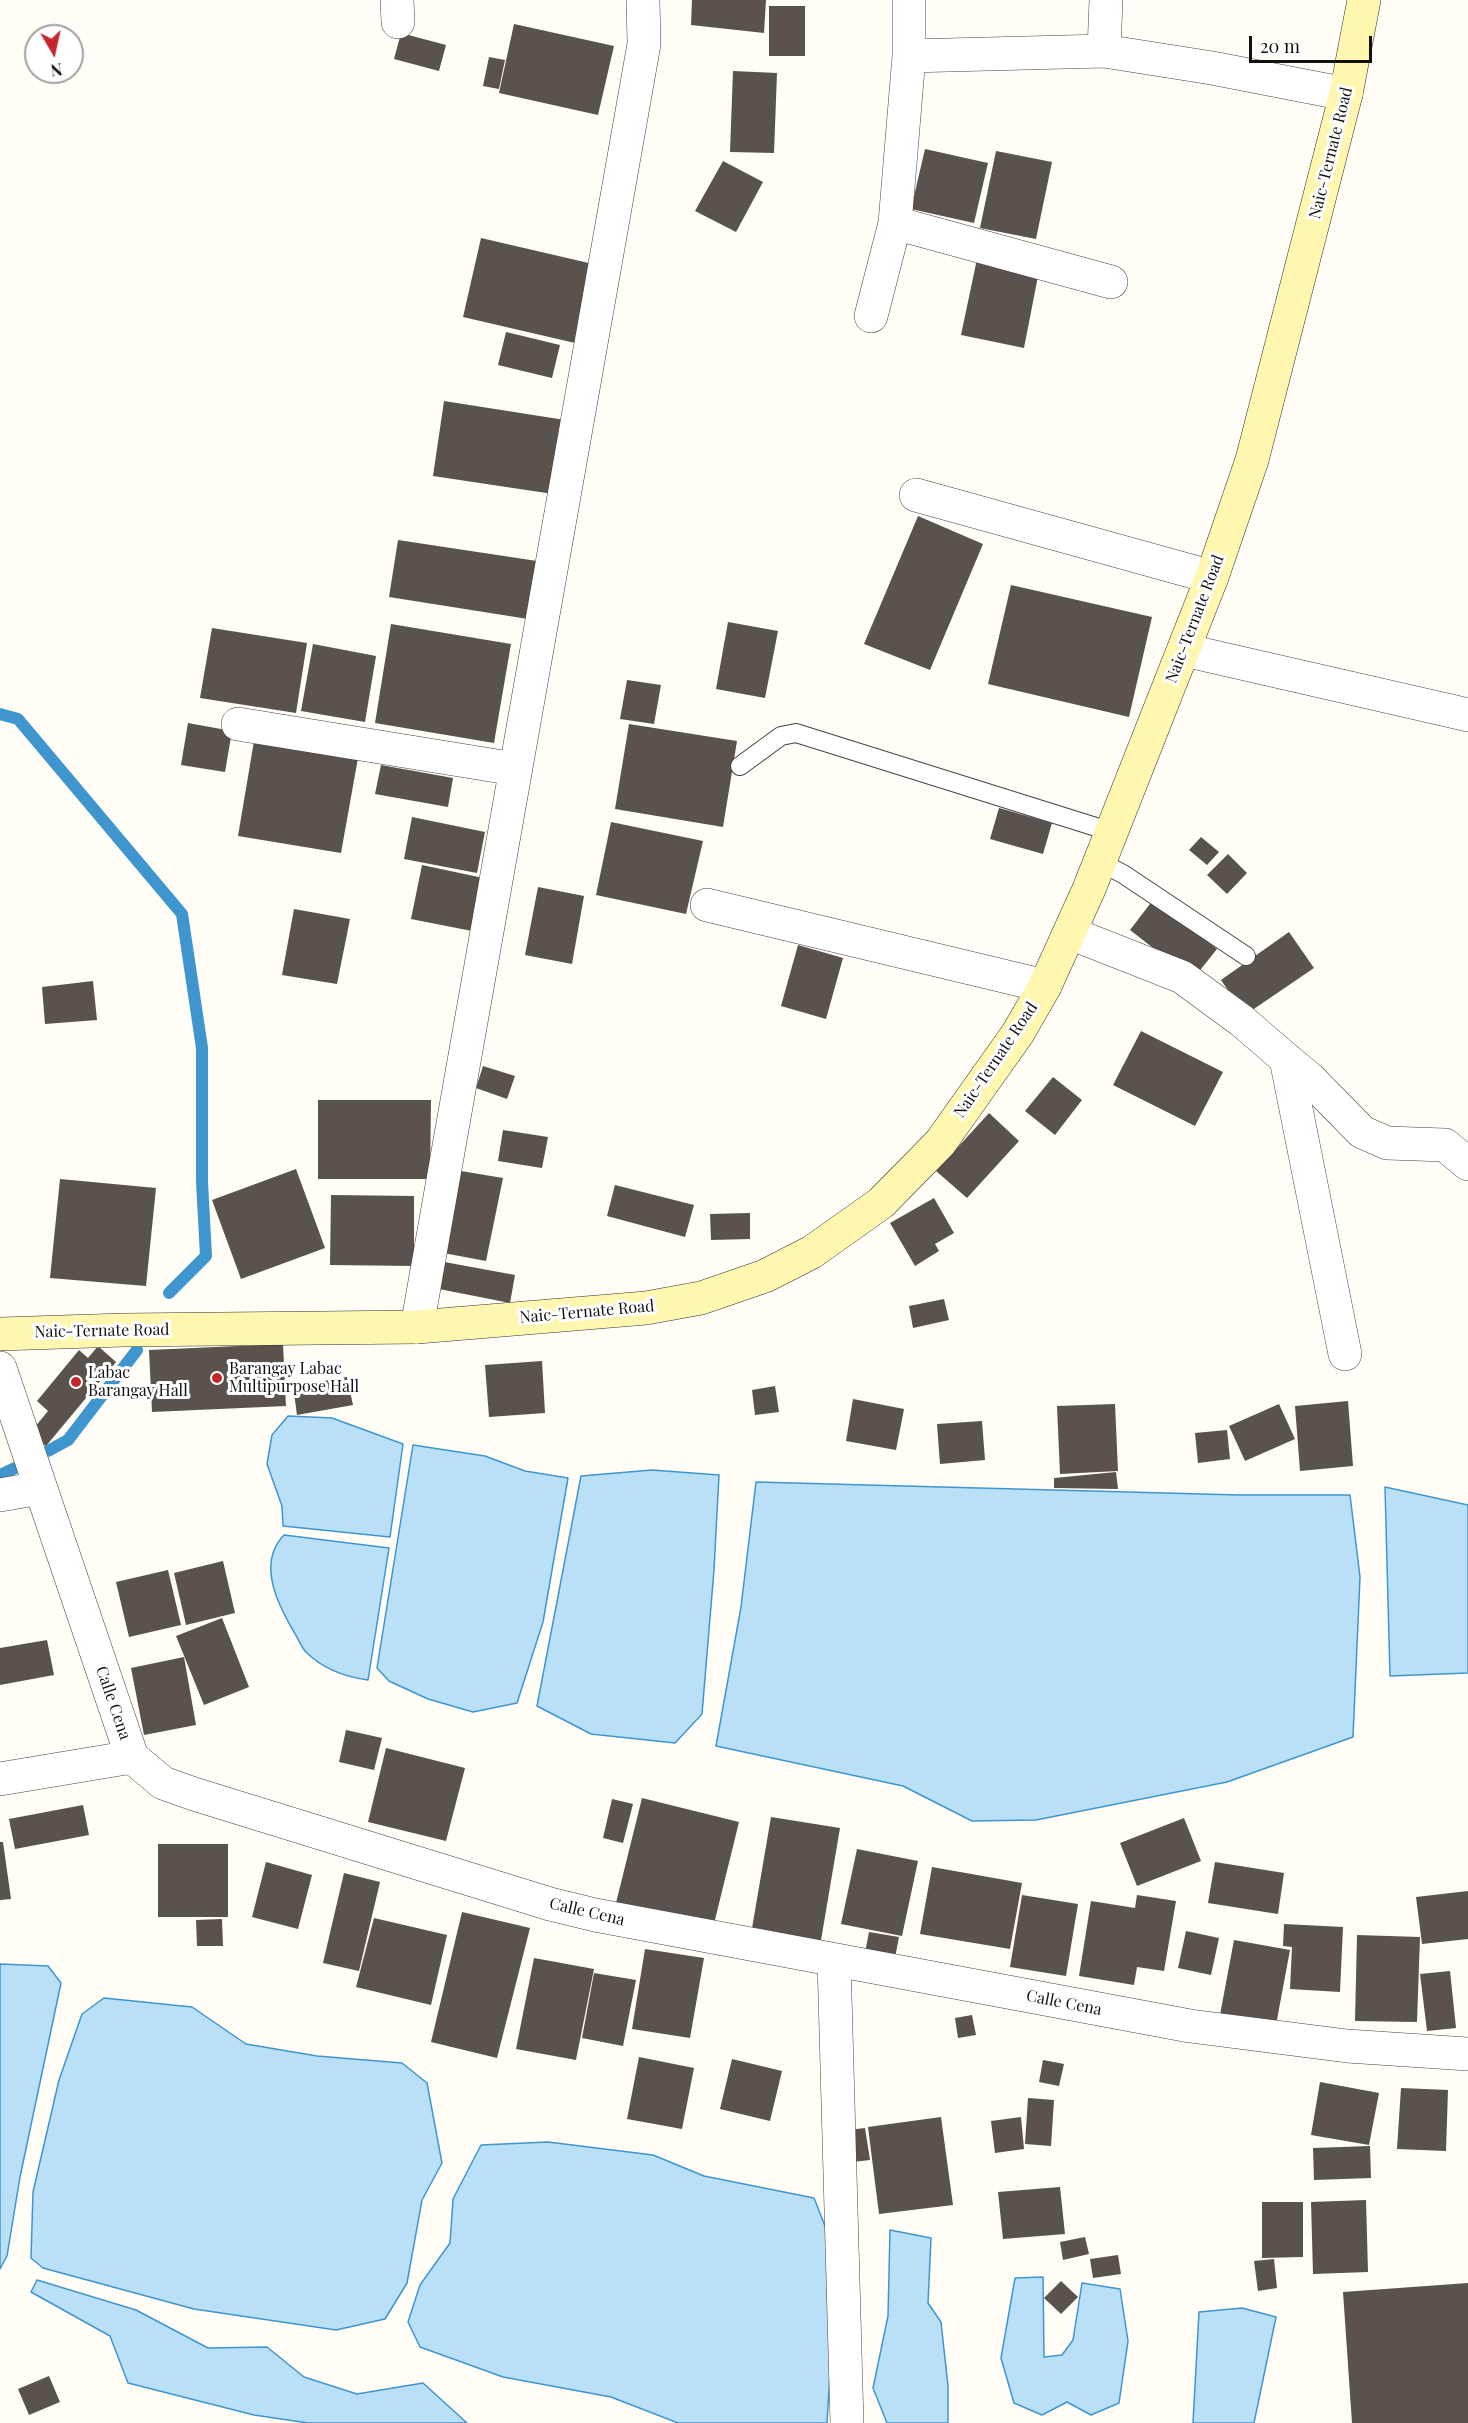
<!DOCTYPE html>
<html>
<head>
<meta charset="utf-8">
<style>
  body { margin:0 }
  #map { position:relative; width:1468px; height:2423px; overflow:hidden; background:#fffdf5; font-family:"Playfair Display",serif }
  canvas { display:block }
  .north { position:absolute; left:24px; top:24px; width:60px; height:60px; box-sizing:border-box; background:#fff; border:2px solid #a0a0a0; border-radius:50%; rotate:171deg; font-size:16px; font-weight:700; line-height:24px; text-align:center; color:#111 }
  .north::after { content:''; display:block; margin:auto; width:21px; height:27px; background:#c4262e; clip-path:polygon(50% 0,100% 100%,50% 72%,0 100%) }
  .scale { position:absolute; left:1249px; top:36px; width:123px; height:27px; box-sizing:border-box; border:3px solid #111; border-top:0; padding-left:8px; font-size:18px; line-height:21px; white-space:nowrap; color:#111; -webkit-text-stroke:4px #fff; paint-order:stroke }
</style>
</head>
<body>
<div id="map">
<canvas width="1468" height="2423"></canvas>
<div class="north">N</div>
<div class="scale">20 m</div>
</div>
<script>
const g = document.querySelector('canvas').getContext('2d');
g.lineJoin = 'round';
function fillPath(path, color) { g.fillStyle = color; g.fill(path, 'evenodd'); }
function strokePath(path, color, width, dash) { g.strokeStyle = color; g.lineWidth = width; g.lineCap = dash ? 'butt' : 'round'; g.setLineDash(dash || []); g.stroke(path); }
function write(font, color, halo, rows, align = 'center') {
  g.font = font + ' "Playfair Display",serif'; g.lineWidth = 6; g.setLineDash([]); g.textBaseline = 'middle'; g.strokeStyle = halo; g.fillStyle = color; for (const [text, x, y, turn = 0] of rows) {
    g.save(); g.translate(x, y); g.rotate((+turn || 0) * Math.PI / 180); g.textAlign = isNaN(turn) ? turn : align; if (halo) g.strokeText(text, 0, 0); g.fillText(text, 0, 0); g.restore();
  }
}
const water = new Path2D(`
  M288 1416 332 1418 403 1444 390 1537 283 1526 282 1506 267 1464 272 1435Z
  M413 1445 485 1456 525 1471 568 1478 543 1622 517 1703 473 1712 428 1699 389 1681 377 1668Z
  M652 1470 719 1475 714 1570 702 1714 675 1743 591 1734 537 1706 581 1476Z
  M756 1482 1239 1495H1350L1360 1577 1353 1737 1227 1782 1036 1820 972 1821 903 1786 716 1746 741 1607Z
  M1385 1487 1468 1505V1673L1390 1676Z
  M284 1535 389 1548 368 1680C346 1677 323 1669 306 1652 301 1647 298 1638 294 1632 277 1603 257 1563 284 1535Z
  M0 1964 48 1966 61 1983 20 2177 7 2256 0 2269Z
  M104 1998 192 2007 246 2044 317 2056 402 2063 427 2083 442 2163 422 2200 407 2283 385 2319 336 2330 194 2309 43 2268 31 2258 33 2192 59 2080 82 2014Z
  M548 2142 653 2155 704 2176 814 2198 827 2231 830 2372 827 2423H678L611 2397 503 2377 420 2347 408 2322 420 2285 450 2243 453 2199 481 2145Z
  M890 2230 931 2238 928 2303 941 2322 948 2386V2423H887L873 2388 888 2316Z
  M1043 2277 1044 2357 1062 2355 1073 2340 1082 2283 1120 2289 1128 2341 1119 2403 1091 2415 1067 2402 1042 2415 1014 2403 1001 2358 1015 2278Z
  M37 2280 136 2310 208 2348 267 2347 304 2377 357 2394 423 2383 467 2423H308L254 2415 128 2383 110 2336 31 2292Z
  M1242 2308 1276 2317 1254 2423H1193L1199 2312Z`);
fillPath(water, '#b9e0f7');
strokePath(water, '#3f96cf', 1.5);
strokePath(new Path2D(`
  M0 714 18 719 182 914 202 1048V1182L206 1256 169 1293
  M48 1451 68 1440 137 1350
  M0 1475 15 1468`), '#3f96cf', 12);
fillPath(new Path2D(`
  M692 0H766L764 33 691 25Z
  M769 6H805V56H769Z
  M514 24 614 46 598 115 499 93Z
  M401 33 446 45 439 71 394 59Z
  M489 57 505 60 499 89 483 86Z
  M733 71 777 73 774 153 730 152Z
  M925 149 988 163 974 223 911 209Z
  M996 151 1052 162 1036 239 980 228Z
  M723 161 763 182 736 232 695 211Z
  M481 238 593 264 575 343 463 317Z
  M977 259 1039 271 1024 348 961 335Z
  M506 332 560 345 552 378 498 365Z
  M444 401 565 420 553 494 433 476Z
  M918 516 983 544 930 670 864 644Z
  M398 540 537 561 528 619 389 597Z
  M1011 585 1152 617 1129 717 988 684Z
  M728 622 778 631 765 698 716 689Z
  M391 624 511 644 494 743 375 723Z
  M212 628 307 643 296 713 200 698Z
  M313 644 376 656 365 722 301 711Z
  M627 680 661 685 654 724 620 719Z
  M188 723 232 731 225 772 181 765Z
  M629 724 737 741 723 827 615 809Z
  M254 741 358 758 341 853 238 836Z
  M381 765 453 778 448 807 375 794Z
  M999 808 1052 823 1043 854 990 839Z
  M412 817 485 832 477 873 404 859Z
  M611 822 703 841 686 914 596 895Z
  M1201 837 1219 852 1207 865 1189 850Z
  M1228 854 1247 873 1227 894 1207 875Z
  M422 865 488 879 477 932 411 919Z
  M538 887 584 896 572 964 525 955Z
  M1153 900 1217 949 1193 979 1130 930Z
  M294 909 350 919 337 984 282 975Z
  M1289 932 1314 968 1245 1015 1221 980Z
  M798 945 843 958 826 1019 781 1006Z
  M93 981 97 1020 45 1024 42 987Z
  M1141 1031 1223 1072 1195 1126 1113 1085Z
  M483 1066 515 1076 507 1099 476 1088Z
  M1053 1077 1082 1100 1055 1135 1025 1111Z
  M318 1100H431L430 1179H318Z
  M989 1113 1019 1141 967 1198 936 1171Z
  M503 1130 548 1137 542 1168 498 1161Z
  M296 1169 325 1248 241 1279 212 1200Z
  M455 1170 503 1178 486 1261 438 1252Z
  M60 1179 156 1188 146 1286 50 1278Z
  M615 1185 694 1205 685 1237 607 1216Z
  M331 1195 414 1196V1266L330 1265Z
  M934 1198 954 1233 935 1244 939 1251 915 1266 890 1223Z
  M750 1213V1239L711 1240 710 1214Z
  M439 1261 515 1275 510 1303 434 1288Z
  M944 1299 949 1320 913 1328 909 1306Z
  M283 1344 286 1406 152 1412 149 1350Z
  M98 1346 116 1362 46 1446 30 1433 48 1411 37 1401 79 1350 88 1358Z
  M542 1361 545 1413 489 1417 485 1365Z
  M347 1377 353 1405 297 1415 293 1386Z
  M775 1386 779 1412 755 1415 752 1390Z
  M853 1399 904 1409 896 1450 846 1441Z
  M1348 1401 1353 1466 1300 1471 1295 1406Z
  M1115 1404 1118 1471 1060 1474 1057 1406Z
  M1279 1404 1295 1439 1245 1461 1229 1426Z
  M982 1421 985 1460 940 1464 937 1424Z
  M1227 1430 1230 1459 1198 1463 1195 1433Z
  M1116 1472 1118 1489 1054 1488V1478Z
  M223 1561 235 1613 186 1625 174 1573Z
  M168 1570 181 1625 129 1637 116 1582Z
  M222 1618 249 1687 204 1705 176 1636Z
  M47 1640 54 1675 0 1685V1648Z
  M184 1657 196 1725 144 1735 131 1668Z
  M346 1730 382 1738 374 1770 339 1762Z
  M386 1748 465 1768 446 1841 368 1822Z
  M642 1798 739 1822 712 1932 615 1907Z
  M612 1799 633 1804 623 1843 603 1838Z
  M83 1805 89 1835 15 1849 9 1819Z
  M771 1817 840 1828 820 1946 751 1934Z
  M1184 1818 1201 1861 1137 1886 1120 1843Z
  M0 1842H3L11 1899 0 1900Z
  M158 1844H228V1917H158Z
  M857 1849 918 1861 902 1936 841 1924Z
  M266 1862 312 1875 298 1929 252 1917Z
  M1215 1862 1284 1873 1278 1914 1208 1903Z
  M932 1867 1022 1883 1010 1949 920 1934Z
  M344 1873 380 1882 359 1971 323 1963Z
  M1468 1891V1939L1422 1944 1416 1897Z
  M1022 1895 1078 1904 1066 1976 1010 1967Z
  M1137 1895 1176 1901 1164 1971 1137 1967 1134 1985 1079 1976 1091 1901 1135 1908Z
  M462 1912 530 1928 497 2058 431 2042Z
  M374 1918 447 1935 431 2005 356 1987Z
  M222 1919 223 1946H197L196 1920Z
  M1284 1924 1343 1927 1340 1992 1290 1989 1292 1947 1283 1946Z
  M1186 1931 1219 1938 1211 1975 1178 1968Z
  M869 1932 899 1937 893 1968 863 1963Z
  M1357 1935 1420 1937 1417 2022 1355 2021Z
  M1234 1940 1290 1950 1276 2025 1220 2015Z
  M645 1949 704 1958 690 2038 632 2029Z
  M534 1958 594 1969 576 2060 516 2049Z
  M1450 1971 1456 2028 1427 2031 1420 1974Z
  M594 1973 636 1980 623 2046 582 2038Z
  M972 2015 976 2035 958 2038 955 2018Z
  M639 2057 694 2068 682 2129 627 2119Z
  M732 2059 782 2071 770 2121 720 2109Z
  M1043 2060 1064 2064 1059 2086 1039 2082Z
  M1320 2082 1379 2093 1369 2145 1311 2135Z
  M1401 2088 1448 2090 1446 2151 1397 2149Z
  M1028 2098 1054 2100 1051 2146 1025 2144Z
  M941 2117 953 2205 879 2214 868 2127Z
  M1021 2117 1024 2149 995 2153 991 2121Z
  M865 2128 870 2160 844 2163 840 2131Z
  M1370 2146 1371 2178 1314 2180 1313 2148Z
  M1060 2187 1065 2234 1003 2239 998 2192Z
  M1366 2200 1368 2272 1313 2274 1311 2202Z
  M1262 2202H1303V2257L1262 2258Z
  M1085 2237 1089 2254 1063 2260 1060 2242Z
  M1118 2255 1121 2274 1093 2278 1090 2259Z
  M1274 2259 1277 2288 1258 2291 1254 2261Z
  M1061 2281 1078 2297 1061 2314 1044 2298Z
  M1468 2283V2423H1352L1343 2292Z
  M49 2376 60 2402 29 2415 18 2389Z`), '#5a524d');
const service = new Path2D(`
  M740 766 781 736 796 733 1112 832
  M1100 862 1123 874 1246 956`);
const minor = new Path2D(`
  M397 0 398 22
  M1104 51 1106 0
  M909 56 1104 51 1212 68 1346 94
  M895 223 1111 282
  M871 316 895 223 909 56V0
  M916 495 1212 577
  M1184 650 1468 715
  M238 724 515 769
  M707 905 1045 986
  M1070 933 1182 977 1242 1021 1286 1059 1310 1079 1362 1132 1387 1143 1445 1145 1468 1164
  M1286 1059 1345 1354
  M417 1327 644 44 643 0
  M0 1368 132 1757 163 1783 194 1794 550 1904 595 1915 1190 2026 1347 2046 1468 2054
  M0 1495 40 1488
  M0 1779 132 1757
  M834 1960 847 2423`);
const secondary = new Path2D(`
  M0 1334 124 1330 417 1327 646 1308 701 1298 765 1276 812 1252 881 1203 940 1143 1018 1033 1045 986 1089 889 1212 577 1252 460 1346 94 1364 0`);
strokePath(service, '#444', 20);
strokePath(minor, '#444', 34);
strokePath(secondary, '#333', 34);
strokePath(service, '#fff', 18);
strokePath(minor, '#fff', 33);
strokePath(secondary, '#fff6b0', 33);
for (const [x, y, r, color] of [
  [217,1378,6,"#c4262e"],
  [76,1382,6,"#c4262e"]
]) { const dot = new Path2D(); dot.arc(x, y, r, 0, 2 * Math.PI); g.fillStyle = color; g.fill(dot); strokePath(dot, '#fff', 2); }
write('16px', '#111', '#fff', [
  ["Naic-Ternate Road",1331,153,-76],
  ["Naic-Ternate Road",1195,619,-69],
  ["Naic-Ternate Road",996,1060,-56],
  ["Naic-Ternate Road",587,1312,-5],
  ["Naic-Ternate Road",102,1331,-1],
  ["Calle Cena",113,1703,71],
  ["Calle Cena",587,1912,13],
  ["Calle Cena",1064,2003,11]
]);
write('16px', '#111', '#fff', [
  ["Barangay Labac",229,1369],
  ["Multipurpose Hall",229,1387],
  ["Labac",88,1373],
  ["Barangay Hall",88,1391]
], 'left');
</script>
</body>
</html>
